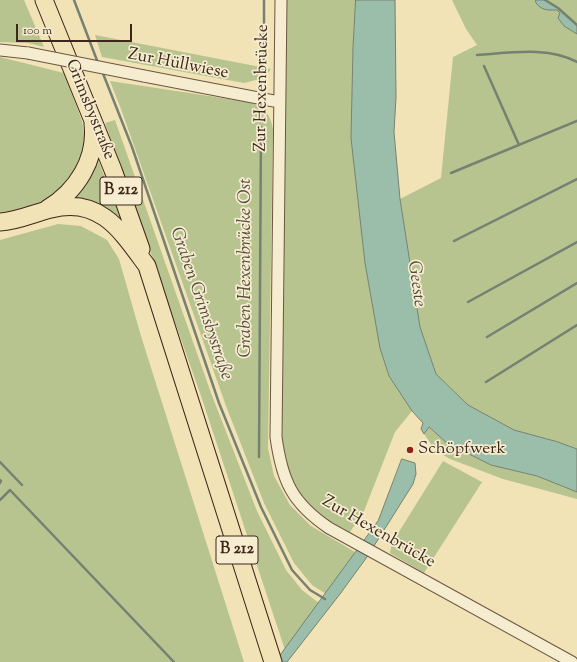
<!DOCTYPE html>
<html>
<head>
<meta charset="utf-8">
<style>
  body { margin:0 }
  #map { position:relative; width:577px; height:662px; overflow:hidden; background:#f1e3b6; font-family:"Sorts Mill Goudy",serif }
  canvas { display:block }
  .scale { position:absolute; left:16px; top:24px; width:116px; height:18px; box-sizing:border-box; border:2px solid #3e261b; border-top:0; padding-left:5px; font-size:12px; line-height:14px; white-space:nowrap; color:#3e261b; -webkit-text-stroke:3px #f6edd0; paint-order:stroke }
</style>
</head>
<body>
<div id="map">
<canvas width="577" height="662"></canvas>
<div class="scale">100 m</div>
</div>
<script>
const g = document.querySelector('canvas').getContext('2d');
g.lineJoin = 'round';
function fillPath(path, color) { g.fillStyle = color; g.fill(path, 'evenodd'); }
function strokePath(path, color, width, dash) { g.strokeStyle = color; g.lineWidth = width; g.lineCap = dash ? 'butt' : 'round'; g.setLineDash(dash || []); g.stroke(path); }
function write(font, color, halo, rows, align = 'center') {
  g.font = font + ' "Sorts Mill Goudy",serif'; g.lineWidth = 3.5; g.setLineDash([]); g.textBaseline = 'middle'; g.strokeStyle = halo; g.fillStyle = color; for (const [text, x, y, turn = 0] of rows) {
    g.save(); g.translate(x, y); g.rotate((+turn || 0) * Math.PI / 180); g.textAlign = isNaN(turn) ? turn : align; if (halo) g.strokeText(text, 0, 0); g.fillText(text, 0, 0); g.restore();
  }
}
fillPath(new Path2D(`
  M0 0H24L44 47 28 43 0 42Z
  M285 0H356L353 48 351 137 365 263 380 348 389 376 412 411 395 432 364 511 350 532 317 514 301 498 289 479 281 438Z
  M452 0H577V449L558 442 514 430 468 405 436 374 420 327 400 199 441 178 453 57 477 45 466 29Z
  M95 35 271 69 264 78 244 83 102 57Z
  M0 57 64 73 82 121 86 144 71 184 39 205 0 218Z
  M110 81 249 102C264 107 270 113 273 129L268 448 274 476 290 505 311 526 355 552 326 594 312 585 294 563 264 503 226 406 121 109Z
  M115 120 211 393 257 511 286 570 302 590 319 603 285 650 201 396 105 123Z
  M94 149 124 228 62 203Z
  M58 224 81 226 107 240 119 259 141 336 244 662H0V240Z
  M429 427 447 443 491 465 537 476 577 492V499L503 479 450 459 440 453 433 447 424 434Z
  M443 461 482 482 424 573 390 553 392 543Z`), '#b7c490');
const water = new Path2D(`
  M356 0H395L396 97 394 132 400 199 420 327 436 374 468 405 514 430 558 442 577 449V492L537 476 491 465 447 443 429 427 424 434 421 429 423 423 412 411 389 376 380 348 365 263 351 138 353 48Z
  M536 0H545L558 8 577 25V34L564 26 558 18 560 13 557 10C548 10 542 11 536 3Z
  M402 459 415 463 416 474 413 484 367 557 340 594 287 662H275L378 521Z`);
fillPath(water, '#9bbeab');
strokePath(water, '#768171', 1);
strokePath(new Path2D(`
  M74 0 98 63
  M545 0 558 8 577 25
  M477 55C509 53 548 46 577 62
  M264 64V0
  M484 66 519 145
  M102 71 132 147 219 403 261 507 292 570 310 590 325 599
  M451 173 577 121
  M454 241 577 179
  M468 302 577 242
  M487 337 577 283
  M486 382 577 325
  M259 457 261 127
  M0 462 22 485
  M0 480 1 481 0 483
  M0 500 10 490 174 662`), '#768171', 2.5);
const minor = new Path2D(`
  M281 0 276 437C282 481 292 503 329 528L572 662
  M0 50 28 53
  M144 76 279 102`);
const highway = new Path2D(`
  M44 0 113 170 141 249
  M47 209C77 191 97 159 93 124
  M0 222C18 221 34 213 51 209 100 196 122 232 147 266L273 662`);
strokePath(minor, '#6b5542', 13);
strokePath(highway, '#3e261b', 19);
strokePath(minor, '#f6edd0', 11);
strokePath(highway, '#f1e3b6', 17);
const minorBridge = new Path2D(`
  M28 53 144 76`);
strokePath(minorBridge, '#6b5542', 13, []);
strokePath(minorBridge, '#f6edd0', 11);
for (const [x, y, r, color] of [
  [410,450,4,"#8f2418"]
]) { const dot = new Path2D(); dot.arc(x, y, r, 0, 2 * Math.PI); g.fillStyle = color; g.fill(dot); strokePath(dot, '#f6edd0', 1.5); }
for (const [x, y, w] of [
  [121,191,42],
  [237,550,42]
]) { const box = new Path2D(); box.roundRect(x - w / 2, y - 14, w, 28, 3); g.fillStyle = '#f6edd0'; g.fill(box); strokePath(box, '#3e261b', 1); }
write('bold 16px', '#3e261b', null, [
  ["B 212",121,191],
  ["B 212",237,550]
]);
write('17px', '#3e261b', '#f6edd0', [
  ["Zur Hüllwiese",178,65,11],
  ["Zur Hexenbrücke",263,88,-89],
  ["Grimsbystraße",89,110,68],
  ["Zur Hexenbrücke",378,533,30]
]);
write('17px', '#3e261b', '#f6edd0', [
  ["Schöpfwerk",418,450]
], 'left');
write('italic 18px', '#554c3f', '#f6edd0', [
  ["Graben Hexenbrücke Ost",247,268,-90],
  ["Geeste",415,284,82],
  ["Graben Grimsbystraße",200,304,71]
]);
</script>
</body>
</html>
